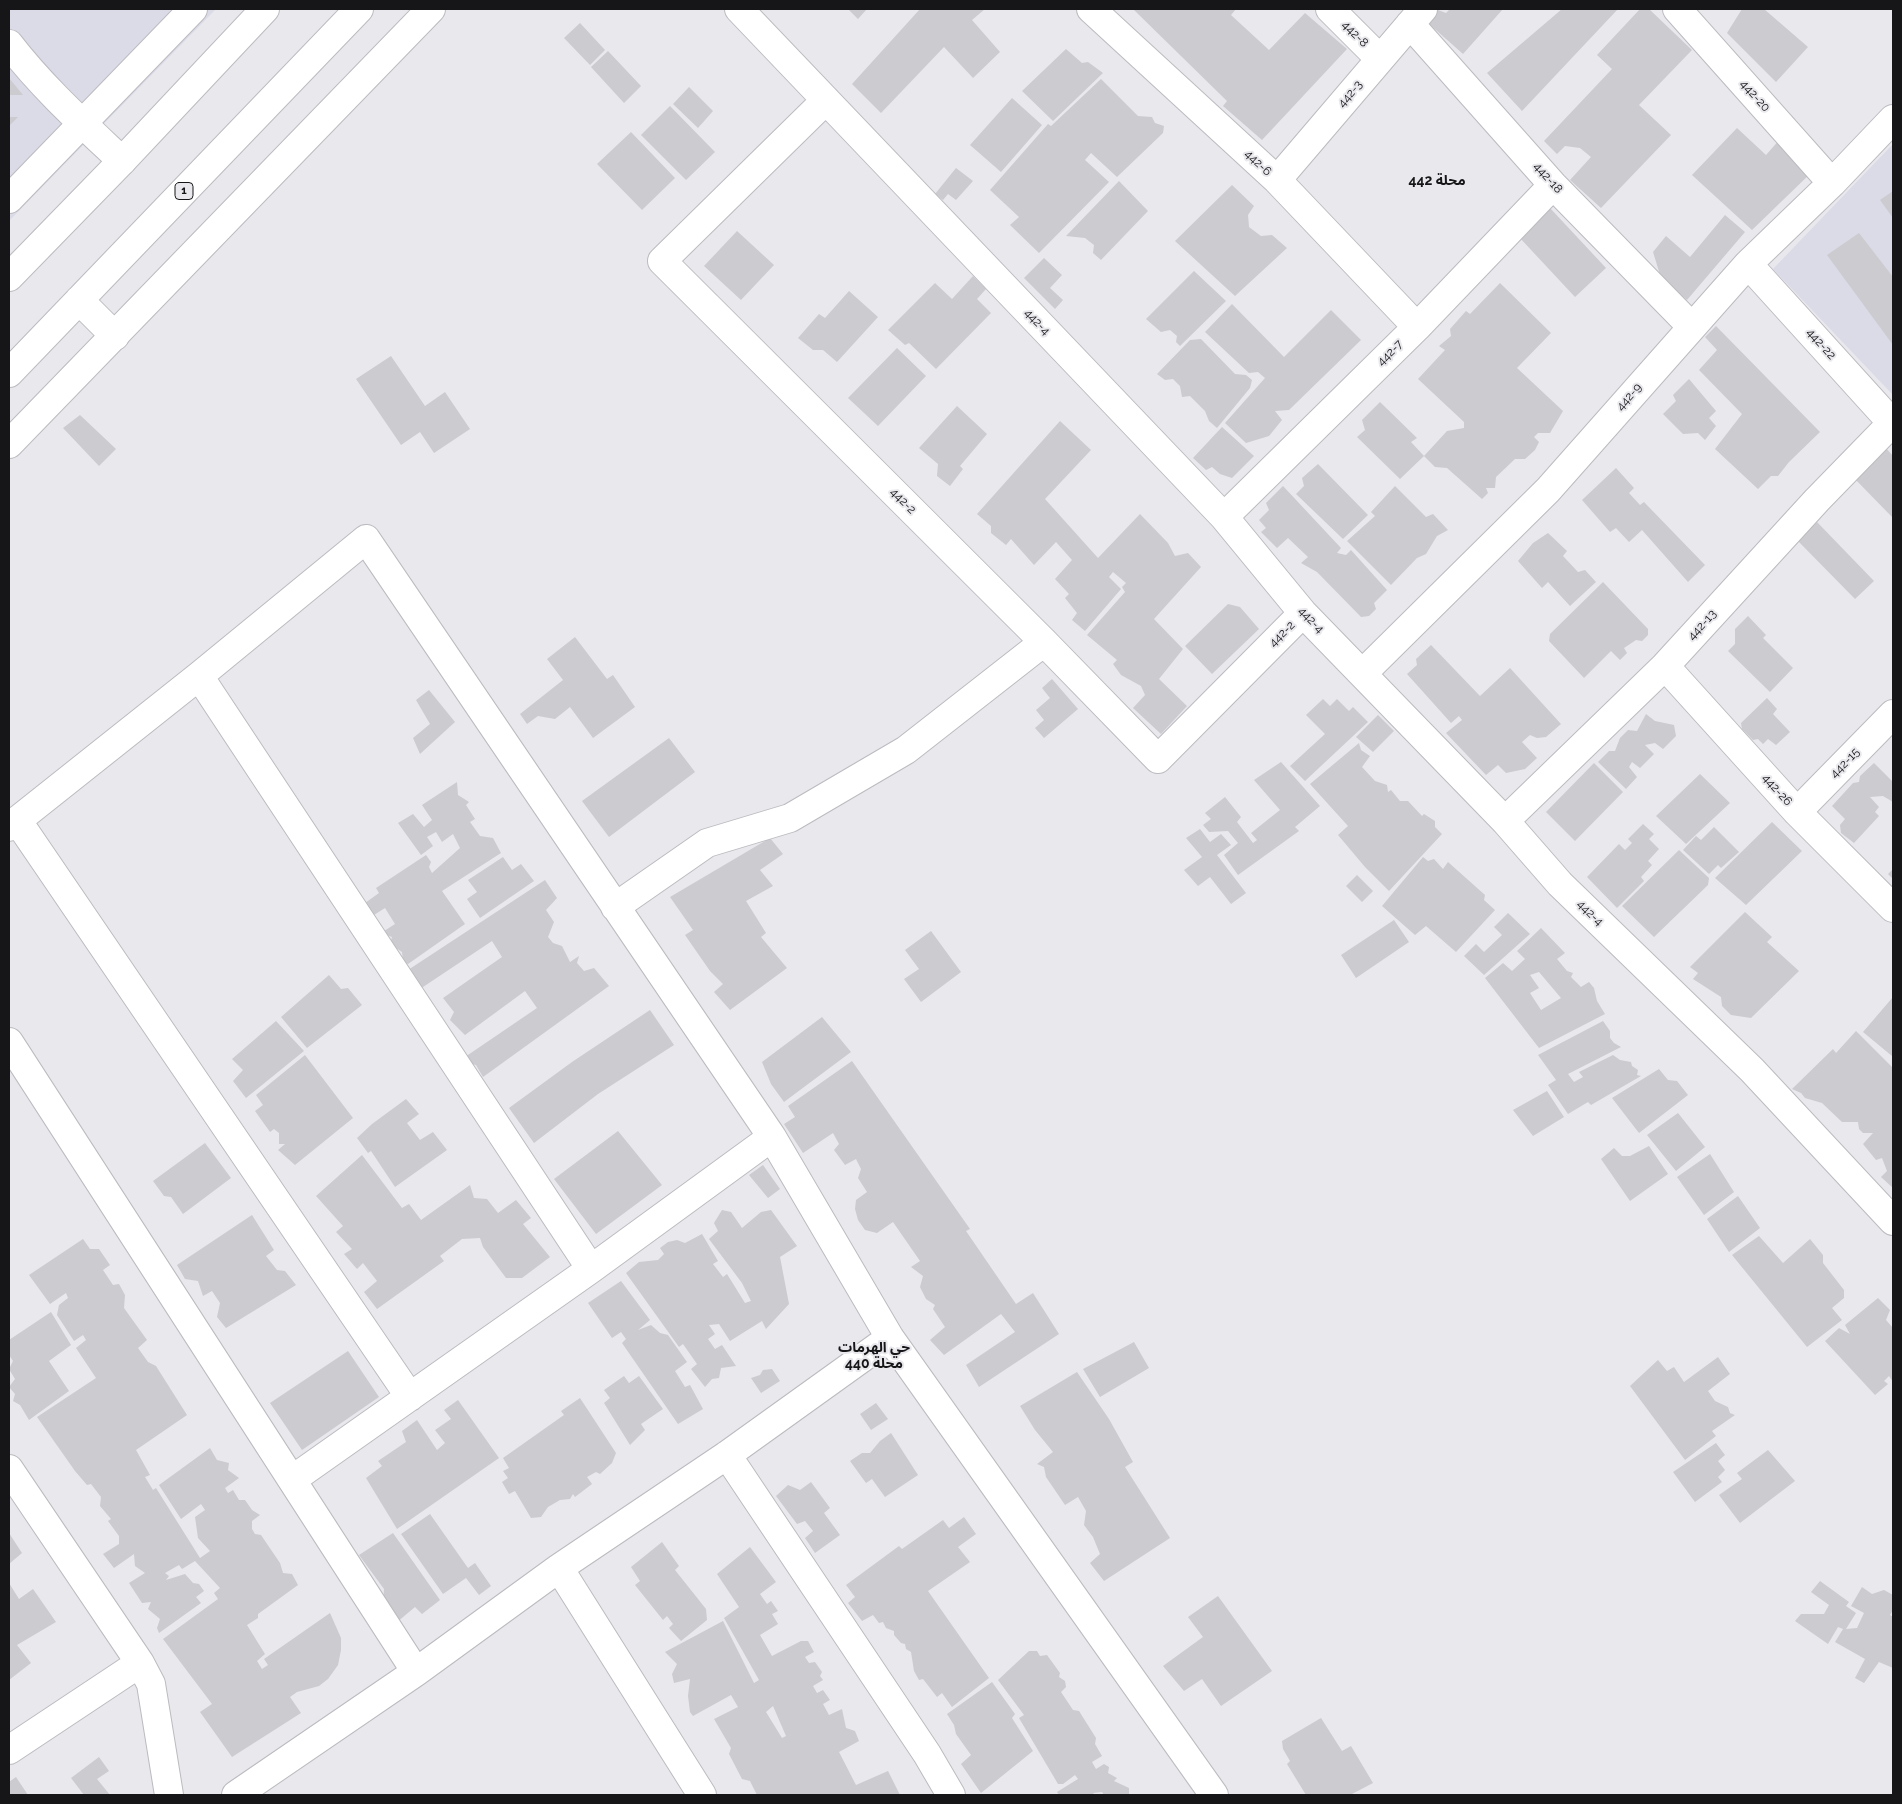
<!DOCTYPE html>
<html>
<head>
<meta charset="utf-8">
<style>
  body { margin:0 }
  #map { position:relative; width:1902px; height:1804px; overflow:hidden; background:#e8e8ed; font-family:Raleway,sans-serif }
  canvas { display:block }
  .frame { position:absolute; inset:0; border:10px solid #161618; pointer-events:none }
</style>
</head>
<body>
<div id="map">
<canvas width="1902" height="1804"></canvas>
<div class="frame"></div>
</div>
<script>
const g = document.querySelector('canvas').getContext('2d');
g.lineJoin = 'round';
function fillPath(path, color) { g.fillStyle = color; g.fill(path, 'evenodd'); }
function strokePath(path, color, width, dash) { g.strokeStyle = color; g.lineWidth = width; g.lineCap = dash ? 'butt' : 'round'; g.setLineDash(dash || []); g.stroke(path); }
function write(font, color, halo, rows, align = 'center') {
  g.font = font + ' Raleway,"Noto Sans Arabic",sans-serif'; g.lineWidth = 4; g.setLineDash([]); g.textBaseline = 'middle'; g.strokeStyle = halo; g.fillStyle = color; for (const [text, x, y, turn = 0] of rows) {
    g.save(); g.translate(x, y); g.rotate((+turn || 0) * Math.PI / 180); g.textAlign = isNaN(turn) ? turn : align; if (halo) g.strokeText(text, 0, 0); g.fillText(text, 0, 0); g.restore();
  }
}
fillPath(new Path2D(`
  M9 9H216L9 221Z
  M1893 144V395L1773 269Z`), '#dbdbe8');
fillPath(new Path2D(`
  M848 9H867L858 19Z
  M920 9H985L972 20 1000 52 973 78 944 47 881 113 852 84Z
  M1133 9H1236L1231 15 1269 50 1305 13 1347 49 1262 140 1223 106 1227 101Z
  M1450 9H1503L1463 54 1428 23 1438 10 1446 13Z
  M1562 9H1618L1522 111 1487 73Z
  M1640 9H1649L1692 50 1639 105 1671 135 1601 208 1570 180 1591 157 1580 148 1565 146 1557 154 1544 141 1612 69 1597 55Z
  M1742 9H1764L1808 47 1776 82 1727 33Z
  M580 23 605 50 590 65 564 38Z
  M1066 49 1082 63 1088 62 1103 73 1053 121 1022 91Z
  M608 51 641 86 624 103 591 67Z
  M9 78 23 95H9Z
  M1101 79 1138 116 1152 117 1155 123 1164 126 1163 133 1117 177 1091 153 1085 160 1109 182 1039 253 1010 225 1019 217 990 190 1048 124 1051 126Z
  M689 87 713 111 698 128 673 104Z
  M1012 98 1042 125 1001 172 970 145Z
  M670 106 715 152 686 180 641 135Z
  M9 117H18L9 126Z
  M1737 128 1766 155 1781 138 1813 171 1752 230 1692 175Z
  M631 132 675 178 642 210 597 164Z
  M956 168 973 181 956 200 948 194 943 200 935 194Z
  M1119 181 1148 211 1101 260 1093 253 1094 245 1085 238 1066 236Z
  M1232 185 1254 206 1248 215 1249 227 1261 236 1272 235 1287 248 1235 296 1175 241Z
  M1893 191V218L1880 200Z
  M1550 208 1606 268 1575 297 1519 237Z
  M1725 215 1745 232 1687 300 1661 278 1653 252 1666 236 1690 257Z
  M737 231 774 265 741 300 704 266Z
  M1859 233 1893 277V345L1827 255Z
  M1044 258 1062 275 1050 288 1063 300 1055 309 1024 278Z
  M1194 271 1226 301 1180 346 1176 342 1177 336 1170 330 1161 332 1146 319Z
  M973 276 986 289 977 299 991 313 936 369 909 343 905 345 888 330 935 283 952 299Z
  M1500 283 1551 333 1517 368 1563 411 1550 433H1538L1534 437 1539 442 1535 450 1525 459H1515L1496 477 1495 488H1486L1488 493 1482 499 1447 468 1435 467 1424 456 1447 431 1464 428V422L1418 379 1445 350 1439 346 1451 336 1450 329 1466 311 1470 314Z
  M849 291 878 317 837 362 823 350H813L798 338 819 314 825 318Z
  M1232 304 1284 357 1331 310 1361 340 1289 410 1275 411 1282 420 1269 436 1246 443 1225 423 1265 378 1258 372 1249 373 1205 332Z
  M1716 326 1820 432 1789 462 1778 476H1771L1758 489 1715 449 1742 414 1699 370 1717 350 1705 337Z
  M1201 339 1235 374 1246 375 1252 380 1250 388 1217 428 1209 421 1205 411 1190 396 1182 397 1180 386 1173 379 1165 380 1157 374 1190 340Z
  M897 348 926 376 878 426 848 398Z
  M391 356 425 406 445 392 470 429 434 453 420 432 401 445 356 379Z
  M1689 379 1716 411 1709 418 1716 426 1705 440 1698 433 1683 434 1663 414 1676 401 1673 395Z
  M1380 402 1417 438 1411 442 1424 456 1400 479 1357 437 1365 430 1362 420Z
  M957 406 987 434 960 466 963 469 950 486 937 476 938 464 919 448Z
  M80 415 116 449 99 466 63 428Z
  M1060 421 1091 450 1045 499 1098 558 1140 514 1168 543 1175 556 1188 553 1201 567 1154 619 1183 649 1159 679 1187 706 1161 734 1133 708 1145 695 1141 686 1121 675 1113 664 1117 660 1087 635 1125 592 1122 587 1126 583 1113 572 1109 577 1121 589 1085 631 1072 620 1077 613 1065 598 1069 594 1055 579 1072 560 1056 542 1034 565 1011 539 1006 545 991 533V526L977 514Z
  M1222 427 1254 456 1232 478 1220 474 1212 467 1206 470 1193 458Z
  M1885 447 1893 456V518L1854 478Z
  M1318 464 1368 515 1343 539 1296 494 1304 486 1302 478Z
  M1616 468 1634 488 1629 493 1640 505 1644 502 1705 565 1688 582 1642 530 1629 542 1616 528 1610 532 1582 500Z
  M1283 486 1341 548 1337 553 1346 555 1351 550 1387 590 1374 603 1376 609 1369 616 1361 617 1317 572 1301 563 1308 557 1288 538 1277 548 1261 532 1266 528 1259 520 1269 510 1266 503Z
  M1395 486 1426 517 1433 514 1448 530 1437 536 1426 554 1417 558 1391 585 1347 541 1375 516 1371 512Z
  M1817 522 1874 581 1855 599 1798 541Z
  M1548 533 1567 551 1563 556 1578 572 1585 570 1596 582 1570 606 1548 582 1542 588 1518 561 1533 543Z
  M1603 582 1648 629V635L1642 641 1636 640 1624 648 1627 653 1620 660 1611 651 1584 678 1549 641 1550 634Z
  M1228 604 1240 607 1259 629 1212 674 1185 646Z
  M1748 616 1766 635 1763 638 1793 668 1770 692 1728 651 1735 644V629Z
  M575 637 607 679 613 675 635 707 593 738 570 707 555 719 538 716 527 724 520 714 563 680 547 659Z
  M1431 645 1480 696 1510 668 1561 724 1546 737 1537 738 1530 735 1522 742 1537 758 1525 769 1506 773 1498 765 1486 775 1446 733 1462 720 1459 716 1451 723 1407 674 1417 665 1416 659Z
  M1052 679 1078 709 1044 738 1035 728 1044 720 1036 710 1050 698 1042 688Z
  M429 690 455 722 420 754 413 738 430 724 416 700Z
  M1767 698 1777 709 1773 714 1790 732 1776 745 1768 739 1763 744 1758 739 1753 740 1742 729 1741 723Z
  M1323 699 1330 706 1337 699 1349 711 1353 707 1368 722 1305 781 1290 766 1325 734 1306 715Z
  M1646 714 1655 721 1674 725 1676 736 1663 749 1655 743 1645 745 1654 754 1640 768 1632 762 1629 767 1637 777 1626 789 1598 762 1609 751H1615L1620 738 1628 730 1637 731Z
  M1378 715 1394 731 1373 752 1356 737Z
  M669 738 695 772 609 837 582 801Z
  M1359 743 1361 750 1370 756 1362 767 1375 781 1387 785 1388 792 1391 790 1400 801H1408L1422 816 1424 814 1435 821V827L1442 834 1389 891 1365 867 1338 835 1348 826 1310 784Z
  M1281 762 1320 806 1295 827 1299 831 1238 875 1224 855 1238 843 1228 831 1209 832 1203 825 1211 819 1205 813 1225 797 1241 817 1237 822 1253 843 1257 840 1251 833 1280 810 1254 780Z
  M1594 763 1623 792 1575 841 1546 812Z
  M1874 763 1893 782V802L1883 796 1870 797 1879 807 1875 812 1879 816 1854 843 1841 833 1840 825 1845 819 1832 806 1853 783 1859 782 1860 776Z
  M1700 774 1730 803 1686 844 1656 816Z
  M457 782 458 795 469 802 466 805 475 819 470 822 480 836 493 838 501 853 442 891 465 924 408 964 403 961 402 952 390 944 392 937 381 933 395 924 385 908 374 915 365 903 379 893 376 888 426 855 431 862 429 867 432 873 460 848 453 834 442 842 436 832 427 837 433 846 421 855 398 823 413 814 424 827 432 820 422 805Z
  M1772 822 1802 851 1746 905 1715 878Z
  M1643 824 1654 834 1649 839 1659 849 1648 861 1652 865 1641 877 1644 881 1617 908 1587 877 1619 844 1625 850 1632 843 1628 839Z
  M1714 827 1739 852 1721 868 1718 865 1709 874 1683 850 1696 836 1701 840Z
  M1200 829 1210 842 1221 834 1231 845 1217 855 1246 893 1231 904 1210 877 1198 886 1184 870 1202 857 1186 838Z
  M770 838 783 854 760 870 773 886 746 901 766 933 761 937 787 968 730 1010 714 992 723 984 710 971 685 935 693 930 670 897Z
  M1679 850 1709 878 1708 885 1654 937 1622 906Z
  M503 857 512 870 521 864 534 881 480 918 467 899 477 892 468 880Z
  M1423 857 1428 861 1434 859 1443 869 1448 862 1485 895 1484 900 1495 910 1456 952 1426 926 1415 935 1382 906Z
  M1893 869V879L1888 874Z
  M1357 875 1373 891 1362 902 1346 886Z
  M545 880 557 898 546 910 554 922 548 937 553 943 562 946 570 962 579 956 577 963 584 971 594 968 609 986 483 1077 476 1065 468 1063 465 1057 537 1008 525 991 465 1035 450 1020 454 1012 443 998 502 957 492 941 420 989 408 970Z
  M1745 912 1772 937 1767 942 1799 971 1751 1018 1731 1015 1722 1006 1721 997 1693 979 1698 973 1690 967Z
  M1508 913 1530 934 1484 975 1464 956 1476 944 1484 952 1502 935 1494 927Z
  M1394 920 1409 942 1356 978 1341 955Z
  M1541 928 1565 953 1557 959 1567 971 1573 973 1571 977 1581 987 1589 982 1594 988 1597 1001 1605 1014 1539 1048 1485 978 1503 963 1512 971 1525 959 1517 951ZM1539 972 1561 998 1541 1010 1530 993 1539 988 1530 975Z
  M931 931 961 972 921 1002 904 979 919 969 905 950Z
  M329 975 341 989 348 988 362 1005 307 1048 281 1017Z
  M1893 997V1055L1892 1056 1863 1032Z
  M650 1010 674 1045 598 1094 534 1143 509 1108 572 1062Z
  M822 1017 851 1052 784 1102 771 1084 762 1062Z
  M276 1021 304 1051 246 1098 233 1081 243 1070 232 1059Z
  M1603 1021 1610 1031V1038L1614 1043 1621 1047 1568 1074 1574 1082 1583 1077 1579 1072 1613 1055 1620 1060 1631 1062 1632 1066 1638 1070 1637 1075 1641 1076 1591 1105 1588 1102 1568 1114 1548 1085 1556 1080 1538 1055Z
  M1856 1031 1893 1068V1188L1881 1177 1887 1171 1882 1158 1876 1160 1863 1144 1873 1133H1863L1859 1129 1858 1122H1842L1822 1103 1805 1098 1801 1093 1792 1089 1833 1049 1836 1053Z
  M305 1055 353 1118 295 1165 278 1150 285 1144H279V1133L274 1129 270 1132 255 1111 263 1105 256 1095Z
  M852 1061 970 1229 966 1231 1016 1304 1033 1293 1059 1334 979 1387 966 1365 1015 1332 1001 1314 944 1355 930 1340 945 1327 933 1309 935 1305 926 1299 920 1287 923 1276 911 1267 920 1261 893 1222 877 1233 865 1230 858 1220 855 1209 856 1200 867 1192 858 1178 861 1169 856 1159 845 1165 834 1150 839 1144 833 1133 803 1153 784 1124 795 1117 788 1106Z
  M1659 1069 1668 1080 1677 1081 1688 1095 1639 1133 1612 1098Z
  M1547 1091 1564 1117 1533 1136 1513 1110Z
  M406 1099 419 1114 407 1123 420 1140 433 1132 447 1150 395 1187 371 1151 368 1153 357 1138 372 1124Z
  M1678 1113 1705 1147 1676 1171 1647 1135Z
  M618 1131 662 1185 596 1234 554 1179Z
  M205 1143 231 1178 183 1214 171 1197 164 1196 153 1181Z
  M1649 1146 1668 1174 1630 1201 1601 1159 1614 1148 1622 1156H1630Z
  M1710 1154 1734 1192 1704 1215 1677 1177Z
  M362 1155 402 1208 409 1204 421 1220 470 1185 474 1198 487 1199 498 1213 516 1200 531 1218 523 1224 550 1257 522 1278H506L483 1247 480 1238 462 1239 440 1256 444 1261 377 1309 364 1292 377 1281 363 1263 357 1269 344 1254 352 1249 336 1232 343 1226 316 1196Z
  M763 1165 780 1189 768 1198 749 1175Z
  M1738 1196 1760 1228 1729 1252 1707 1219Z
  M722 1210 731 1212 742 1228 761 1212 771 1210 797 1246 780 1257 789 1304 766 1329 762 1321 730 1341 719 1324 709 1325 715 1334 708 1339 715 1349 722 1345 736 1366 721 1368 719 1378 712 1379 705 1387 691 1369 697 1364 683 1344 679 1347 626 1273 639 1262 658 1260 664 1254 660 1248 668 1242 677 1240 685 1243 702 1234 718 1261 713 1264 723 1277 727 1274 745 1303 751 1301 742 1283 709 1239 718 1231 714 1223Z
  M252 1215 274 1250 266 1256 277 1270 285 1271 296 1285 226 1328 217 1317 220 1303 212 1291 203 1296 198 1281 185 1279 177 1265Z
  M1759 1236 1783 1263 1810 1239 1823 1255V1263L1844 1290V1298L1832 1308 1842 1320 1807 1347 1732 1255Z
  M83 1239 90 1249H99L110 1265 103 1270 113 1285 119 1284 125 1295 124 1308 147 1340 138 1348 148 1362 156 1366 187 1415 136 1450 150 1475 145 1477 153 1490 156 1488 200 1558 210 1551 198 1538 195 1517 205 1510 201 1504 181 1519 159 1485 210 1448 217 1460 229 1463 228 1470 239 1478 225 1488 228 1493 233 1490 239 1500H245L252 1510 260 1515 252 1521V1529L255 1534 261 1535 280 1563 283 1573 292 1574 298 1585 258 1614V1618L247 1625 265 1654 257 1661 262 1669 268 1665 264 1659 330 1613 341 1638V1650L338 1665 328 1679 319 1686 297 1692 290 1697 301 1713 232 1757 200 1712 212 1704 163 1639 218 1599 214 1593 220 1588 195 1561 182 1569 179 1565 165 1573 169 1576 166 1580 185 1574 193 1583 199 1584 204 1591 196 1597 201 1603 159 1633 157 1628 160 1619 148 1609 151 1602 142 1603 129 1583 145 1573 135 1566 134 1554 114 1568 103 1554 119 1544V1536L108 1521 111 1519 100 1506 101 1497 91 1484 87 1485 75 1471 37 1417 96 1378 76 1348 86 1340 83 1335 74 1341 57 1315 59 1305 68 1298 66 1293 50 1304 29 1275Z
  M621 1281 650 1320 638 1330 651 1325 660 1333 668 1335 687 1362 675 1371 685 1387 690 1385 703 1409 678 1424 622 1343 626 1339 621 1332 612 1338 588 1303Z
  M1878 1298 1890 1310 1886 1320 1893 1328V1382L1889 1376 1884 1381 1888 1384 1875 1395 1825 1341 1839 1328 1850 1334 1845 1325Z
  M51 1312 71 1345 49 1361 69 1391 29 1420 20 1405 13 1401 15 1394 9 1387 15 1379 9 1369 13 1361 9 1355V1340Z
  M1134 1342 1149 1368 1100 1397 1083 1369Z
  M348 1351 379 1397 302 1450 270 1403Z
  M1718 1357 1730 1374 1708 1391 1715 1401 1728 1407 1730 1413 1735 1415 1712 1431 1716 1436 1685 1460 1630 1386 1658 1360 1667 1371 1674 1367 1684 1382Z
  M772 1369 780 1381 761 1393 751 1378 760 1375 763 1370Z
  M1077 1372 1109 1419 1133 1462 1125 1467 1170 1538 1104 1581 1090 1563 1100 1554 1093 1537 1084 1525 1086 1511 1078 1497 1065 1505 1046 1477 1044 1467 1037 1464 1053 1452 1035 1430 1020 1406Z
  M624 1376 629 1383 639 1376 663 1409 641 1424 645 1430 630 1445 604 1403 610 1398 604 1390Z
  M580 1398 616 1453 612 1463 600 1474 596 1472 587 1477 592 1484 575 1497 573 1494 570 1499 560 1500 548 1507 541 1517 531 1518 515 1491 509 1494 502 1482 508 1478 503 1471 509 1468 503 1458 564 1415 561 1411Z
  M458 1400 499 1458 397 1529 366 1478 382 1466 378 1461 406 1442 402 1431 417 1420 437 1450 445 1443 435 1430 451 1419 444 1410Z
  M876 1403 888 1419 871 1430 860 1414Z
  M891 1433 918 1475 885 1497 872 1479 866 1483 850 1461 862 1453H870L880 1441Z
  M1716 1443 1725 1455 1718 1461 1725 1470 1718 1477 1722 1482 1695 1502 1673 1472Z
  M1768 1450 1795 1481 1740 1523 1719 1495 1742 1479 1737 1473Z
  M811 1482 830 1508 824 1513 840 1535 815 1553 805 1538 813 1531 805 1521 797 1524 776 1496 788 1485 800 1490Z
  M430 1514 468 1568 475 1563 491 1586 479 1595 466 1578 443 1594 401 1534Z
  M964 1517 976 1534 958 1547 970 1562 928 1591 989 1678 952 1707 942 1693 937 1697 923 1679 919 1680 914 1671 911 1652 906 1649 905 1644 901 1643 894 1635V1631L886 1628 883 1622 879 1623 873 1615 862 1621 848 1603 855 1597 846 1585 899 1546 902 1549 943 1520 949 1528Z
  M9 1533 22 1553 9 1564Z
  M393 1533 440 1600 422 1614 415 1607 396 1623 383 1607 384 1589 359 1555Z
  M662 1542 679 1566 675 1570 706 1609 707 1620 681 1641 669 1628 673 1624 667 1616 663 1620 635 1585 640 1581 631 1567Z
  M750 1547 776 1582 760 1594 767 1604 771 1601 778 1611 772 1614 778 1624 760 1635 772 1656 801 1641H808L814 1652 805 1657 809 1663 815 1662 822 1672 820 1676 823 1680 813 1686 817 1693 823 1690 830 1700 823 1704 829 1715 842 1709 846 1728 855 1731 859 1741 839 1752 856 1785 888 1771 900 1795H757L750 1781 742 1779 729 1754 731 1748 714 1719 738 1707 731 1695 693 1716 690 1712 688 1696 690 1679 674 1683 672 1674 677 1664 665 1652 723 1621 754 1683 759 1680 724 1618 739 1607 717 1574ZM773 1706 786 1736 782 1738 766 1712Z
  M1820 1581 1849 1602 1846 1606 1856 1613 1846 1629 1857 1628 1864 1613 1851 1606 1862 1587 1872 1594 1884 1590 1893 1595V1610L1890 1615 1893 1617V1668L1879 1662 1864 1683 1855 1678 1865 1659 1835 1642 1843 1629 1838 1627 1828 1644 1795 1621 1801 1614H1824L1829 1605 1811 1592Z
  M9 1583 19 1599 33 1589 56 1622 17 1645 31 1663 9 1680Z
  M1218 1596 1272 1671 1221 1706 1202 1679 1184 1691 1163 1666 1203 1637 1188 1617Z
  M1029 1651H1037L1040 1656 1047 1655 1060 1673 1059 1677 1065 1681 1066 1687 1061 1692 1073 1710 1079 1711 1096 1738 1095 1744 1102 1756 1092 1762 1096 1769 1104 1764 1109 1767 1108 1773 1117 1778 1114 1781 1129 1788V1795H1104L1102 1792 1093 1793 1095 1795H1059L1057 1792 1078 1779 1075 1775 1063 1784H1058L1019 1718 1024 1715 998 1680Z
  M992 1682 1015 1714 1012 1718 1033 1751 981 1793 961 1764 971 1755 956 1734 954 1725 947 1714Z
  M1321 1718 1342 1751 1351 1746 1373 1783 1350 1795H1306L1287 1764 1290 1761 1283 1749 1282 1741Z
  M99 1757 109 1771 97 1779 110 1795H84L71 1778Z
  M16 1777 28 1795H9V1782Z`), '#cbcbd0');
const minor = new Path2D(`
  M739 9 1224 517 1303 613 1505 821 1560 884 1752 1070 1893 1221
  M1091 9 1277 180 1417 327
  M1330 9 1380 59
  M1677 9 1832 183
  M1410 24 1553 185 1691 326
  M9 44C42 87 83 124 122 161
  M826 100 662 261 1044 642 1158 759 1303 613
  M1277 180 1423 9
  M1748 264 1893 424
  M1224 517 1417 327 1553 185
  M1665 666 1797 812 1893 908
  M1363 673 1548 490 1748 264 1832 183 1893 119
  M199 676 591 1269
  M1797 812 1893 714
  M17 820 410 1397
  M1505 821 1665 666 1817 500 1892 423
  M9 827 199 676 366 539 772 1137 890 1338 1214 1795
  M615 907 707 843 790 818 906 750 1044 642
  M9 1042 416 1672
  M727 1455 927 1754 951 1795
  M9 1469 140 1663 151 1684 169 1795
  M293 1479 591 1269 772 1137
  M559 1568 702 1795
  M9 1750 140 1663
  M236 1795 416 1672 559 1568 727 1455 890 1338`);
const major = new Path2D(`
  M9 199 193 9
  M9 444 431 9`);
const highway = new Path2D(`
  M9 277 122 161 265 9
  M79 300 115 336
  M9 373 359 9`);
strokePath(minor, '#bbbbc0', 30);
strokePath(major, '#bbbbc0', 30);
strokePath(highway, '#bbbbc0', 30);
strokePath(minor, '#fff', 28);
strokePath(major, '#fff', 28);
strokePath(highway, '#fff', 28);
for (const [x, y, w] of [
  [184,191,18]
]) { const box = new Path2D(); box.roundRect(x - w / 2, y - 8.5, w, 17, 4); g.fillStyle = '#e8e8ed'; g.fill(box); strokePath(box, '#161618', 1); }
write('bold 11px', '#161618', null, [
  ["1",184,191]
]);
write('12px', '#161618', '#e8e8ed', [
  ["442-8",1355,34,45],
  ["442-3",1350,94,-50],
  ["442-20",1755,96,48],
  ["442-6",1258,163,43],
  ["442-18",1548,178,48],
  ["442-4",1037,322,46],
  ["442-22",1821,344,48],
  ["442-7",1390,353,-45],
  ["442-9",1629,397,-49],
  ["442-2",903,501,45],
  ["442-4",1311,620,46],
  ["442-13",1702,625,-48],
  ["442-2",1282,634,-45],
  ["442-15",1845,763,-46],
  ["442-26",1777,790,48],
  ["442-4",1590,913,44]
]);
write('bold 14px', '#161618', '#e8e8ed', [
  ["محلة 442",1437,181],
  ["حي الهرمات",874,1348],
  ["محلة 440",874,1364]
]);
</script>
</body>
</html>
